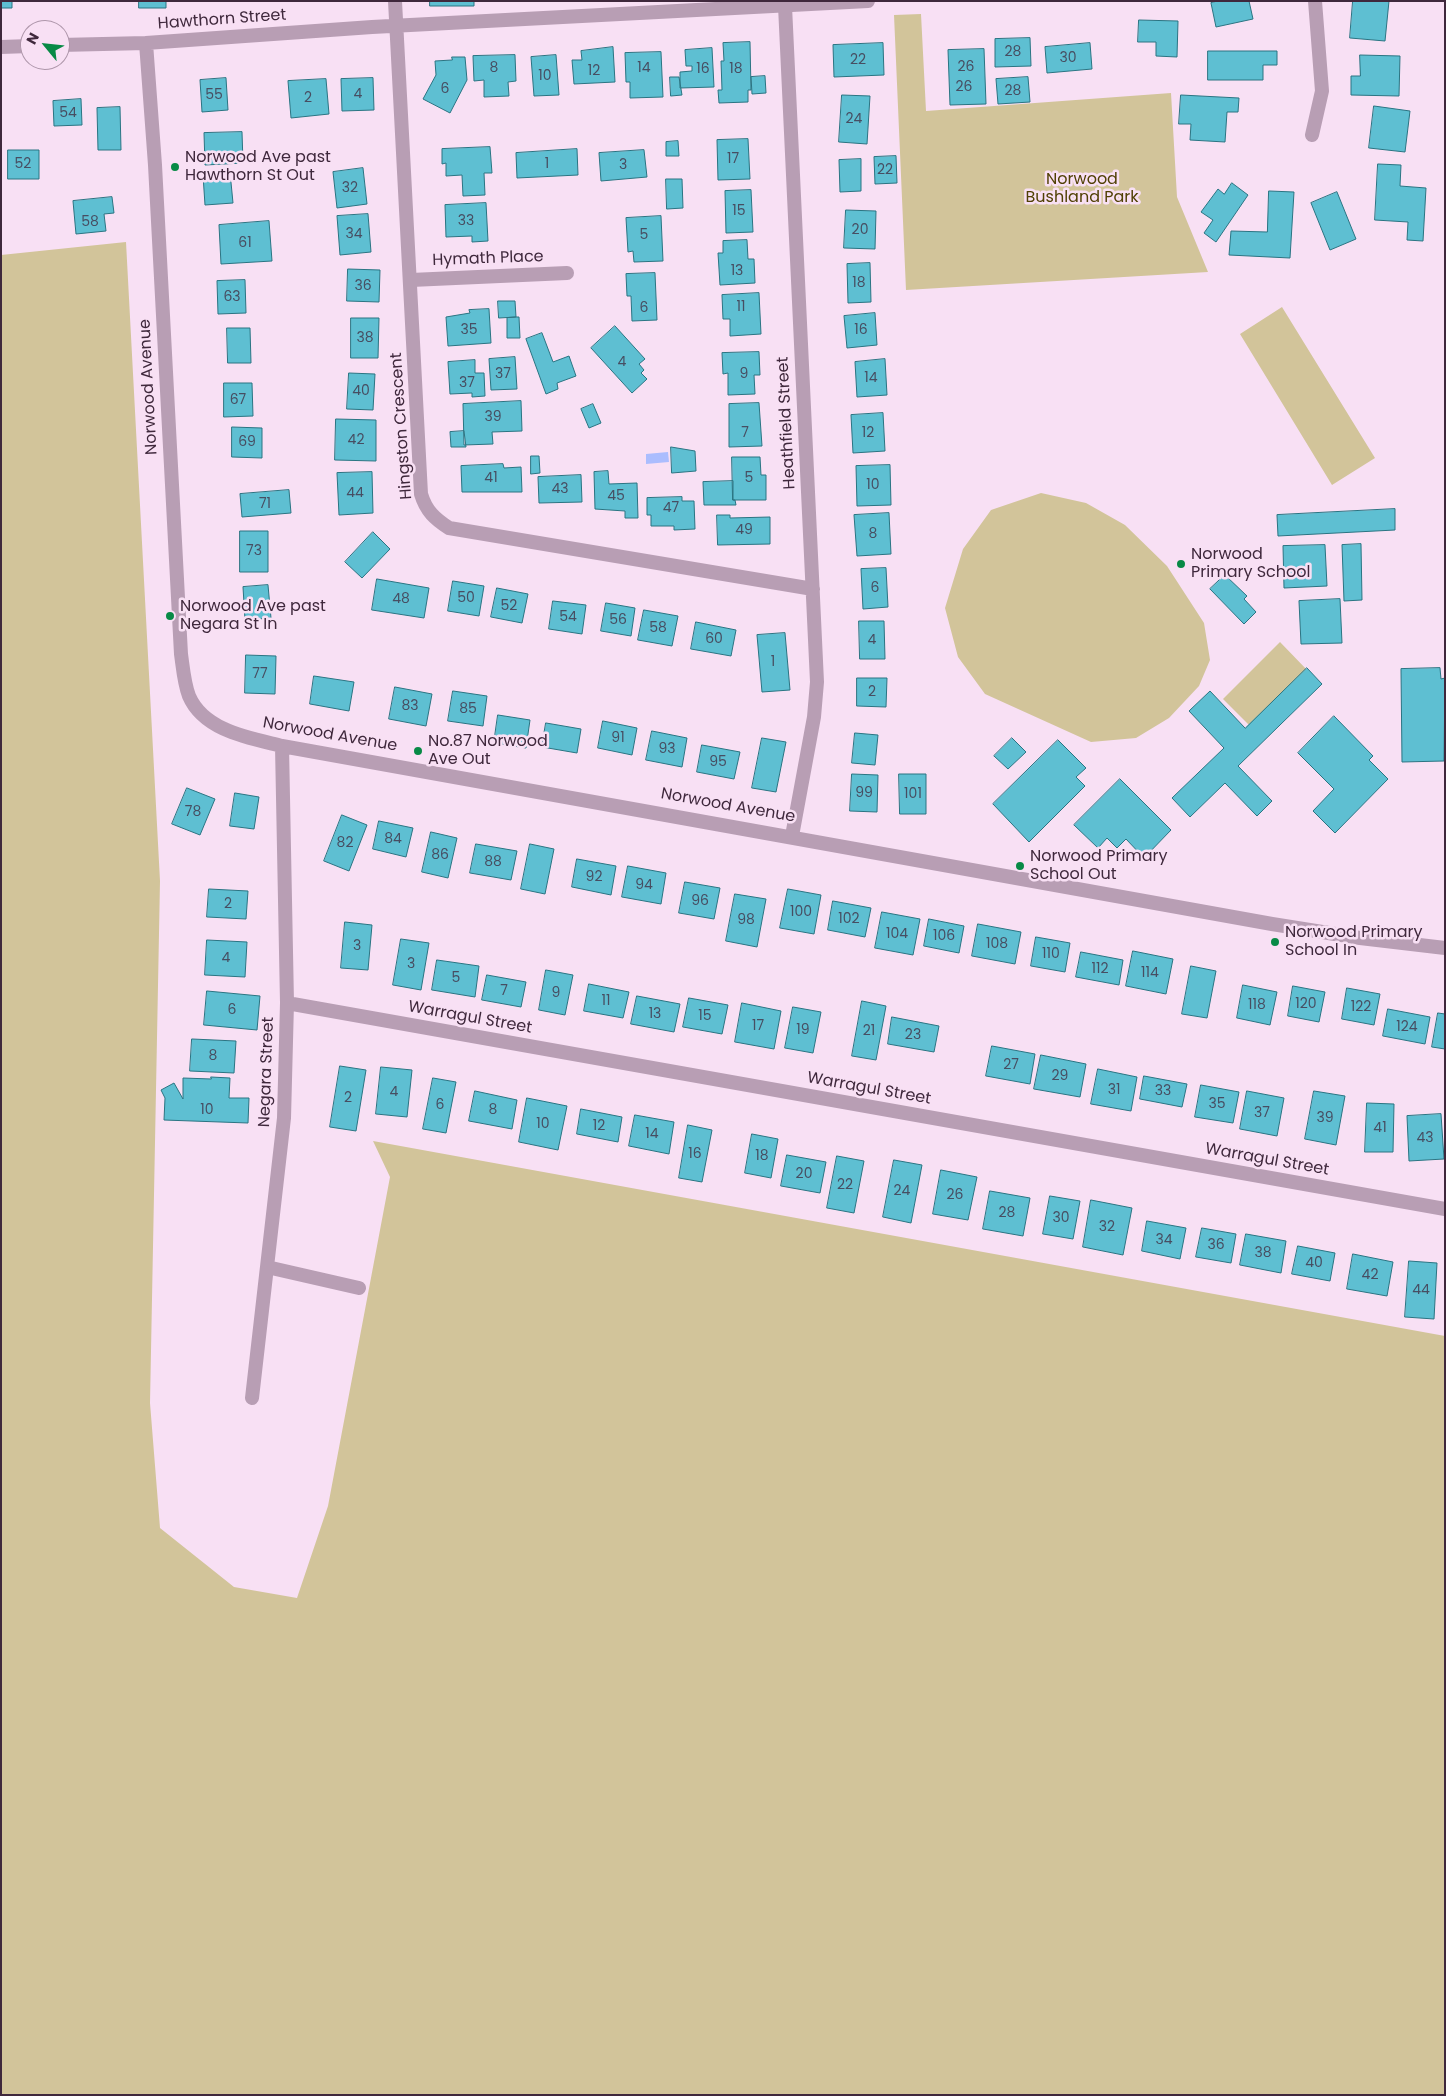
<!DOCTYPE html>
<html>
<head>
<meta charset="utf-8">
<style>
  body { margin:0 }
  #map { position:relative; width:1446px; height:2096px; overflow:hidden; background:#f8e0f4; font-family:Poppins,sans-serif }
  canvas { display:block }
  .frame { position:absolute; inset:0; border:2px solid #3f283c; pointer-events:none }
  .north { position:absolute; left:20px; top:20px; width:50px; height:50px; box-sizing:border-box; background:#f8e0f4; border:1px solid #ae96aa; border-radius:50%; rotate:298deg; font-size:14px; font-weight:700; line-height:20px; text-align:center; color:#3f283c }
  .north::after { content:''; display:block; margin:auto; width:18px; height:22px; background:#088a46; clip-path:polygon(50% 0,100% 100%,50% 72%,0 100%) }
</style>
</head>
<body>
<div id="map">
<canvas width="1446" height="2096"></canvas>
<div class="frame"></div>
<div class="north">N</div>
</div>
<script>
const g = document.querySelector('canvas').getContext('2d');
g.lineJoin = 'round';
function fillPath(path, color) { g.fillStyle = color; g.fill(path, 'evenodd'); }
function strokePath(path, color, width, dash) { g.strokeStyle = color; g.lineWidth = width; g.lineCap = dash ? 'butt' : 'round'; g.setLineDash(dash || []); g.stroke(path); }
function write(font, color, halo, rows, align = 'center') {
  g.font = font + ' Poppins,sans-serif'; g.lineWidth = 5; g.setLineDash([]); g.textBaseline = 'middle'; g.strokeStyle = halo; g.fillStyle = color; for (const [text, x, y, turn = 0] of rows) {
    g.save(); g.translate(x, y); g.rotate((+turn || 0) * Math.PI / 180); g.textAlign = isNaN(turn) ? turn : align; if (halo) g.strokeText(text, 0, 0); g.fillText(text, 0, 0); g.restore();
  }
}
fillPath(new Path2D(`
  M921 14 926 111 1171 93 1177 197 1208 272 906 290 894 15Z
  M126 242 160 881 150 1403 160 1528 234 1587 297 1598 328 1506 390 1177 373 1141 1445 1336V2095H1V255Z
  M1282 307 1375 458 1332 485 1240 334Z
  M1041 493 1086 503 1125 525 1167 566 1204 623 1210 660 1199 686 1169 718 1136 738 1091 742 985 694 958 657 945 608 963 549 991 510Z
  M1280 642 1309 672 1252 728 1223 699Z`), '#d2c49a');
fillPath(new Path2D(`
  M668 452 669 462 646 464V454Z`), '#abbdfe');
const building = new Path2D(`
  M1 1H12V8H1Z
  M139 1H166V8H139Z
  M430 1H474V6H430Z
  M1218 1H1249L1253 19 1216 27 1211 3Z
  M1353 1H1389L1385 41 1350 38Z
  M1139 20 1178 21 1177 57 1156 56V42H1138Z
  M1030 38 1031 66 995 67V39Z
  M750 42 751 90H748V102L719 103 718 90H722L721 61H724L723 43Z
  M883 43 884 75 834 77 833 45Z
  M1090 43 1092 69 1047 73 1045 47Z
  M613 47 615 82 574 84 572 60H582L581 51Z
  M712 48 714 87 680 88V72L692 71V66H686L685 50Z
  M984 49 986 104 950 105 948 50Z
  M1208 51H1277V65H1263V80H1208Z
  M661 52 663 97 630 98V82H626L625 53Z
  M515 55 516 81 508 82 509 96 484 97V80L474 81 473 56Z
  M556 55 559 95 534 96 531 57Z
  M1360 55 1400 56 1399 96 1351 95V76H1360Z
  M452 57H465L467 80 450 113 423 99 436 75 435 61 452 60Z
  M765 76 766 93 752 94 751 77Z
  M670 77H679L682 95 671 96Z
  M1028 77 1030 102 998 104 996 79Z
  M226 78 228 110 202 112 200 80Z
  M373 78 374 110 342 111 341 79Z
  M326 79 329 114 291 118 288 81Z
  M842 95 870 96 867 144 839 142Z
  M1181 95 1239 98 1238 112H1227L1225 142 1190 140 1191 124H1179Z
  M81 99 82 125 54 126 53 101Z
  M1374 106 1410 111 1405 152 1369 148Z
  M120 107 121 150H98L97 108Z
  M242 132 243 163 205 165 204 133Z
  M748 139 750 179 718 180 717 140Z
  M678 141 679 156H666V142Z
  M490 147 492 173H484L485 195 463 196 462 175 446 176V163L442 164V149Z
  M577 149 578 175 517 178 516 153Z
  M8 150H39V179H8Z
  M644 150 647 177 601 181 599 153Z
  M896 156 897 183 875 184 874 157Z
  M861 159V191L840 192 839 160Z
  M1378 164 1401 165 1400 186 1426 188 1423 241 1407 240 1408 222 1375 220Z
  M363 168 367 204 337 208 333 172Z
  M230 172 233 203 205 205 203 175Z
  M666 179H682L683 208 667 209Z
  M1232 183 1248 195 1216 242 1204 233 1213 220 1201 212 1218 189 1224 194Z
  M751 190 753 232 726 233 725 191Z
  M1269 191 1294 192 1290 258 1229 255 1231 231 1267 232Z
  M1337 192 1356 239 1330 250 1311 203Z
  M112 197 114 213 104 214 106 231 76 234 73 201Z
  M486 203 488 241 472 242V236L446 237 445 205Z
  M846 210 876 211 875 249 844 248Z
  M368 214 371 252 340 255 337 216Z
  M661 216 663 261 634 262 633 251 628 252 626 218Z
  M269 221 272 261 221 264 219 225Z
  M747 240 748 259H754L755 283 720 285 718 253H723V241Z
  M870 263 871 302 848 303 847 264Z
  M348 269 380 270 379 302 347 301Z
  M655 273 657 320 632 321 631 296H627L626 274Z
  M245 280 246 313 218 314 217 281Z
  M759 293 761 334 730 336V319H723L722 295Z
  M498 301H515L516 317 499 318Z
  M489 309 491 343 448 346 446 317 470 313 469 310Z
  M875 313 877 345 847 348 844 316Z
  M516 317H519L520 338H507V318Z
  M351 318H379L378 358H351Z
  M615 326 645 359 639 364 644 370 641 373 647 379 632 393 591 348Z
  M227 328H250L251 363H228Z
  M542 333 553 362 569 356 576 376 557 383 558 389 546 394 526 339Z
  M759 352 760 375H754L755 394 728 395V373L723 374 722 353Z
  M515 357 517 389 491 390 489 359Z
  M885 359 887 395 857 397 855 362Z
  M475 360V373H484L485 396 472 397V393L450 394 448 362Z
  M349 373 375 374 373 410 347 409Z
  M224 383H252L253 416 224 417Z
  M521 401 522 431 492 432 493 444 464 445 463 404Z
  M759 403 762 446 729 447V404Z
  M593 404 601 423 589 428 581 409Z
  M883 413 885 451 853 453 851 415Z
  M336 419 376 420V461L335 460Z
  M232 427 262 428V458L232 457Z
  M464 431 466 447H451L450 432Z
  M671 447 695 451 696 471 672 473Z
  M531 456H539L540 473 531 474Z
  M732 457H760L761 475H766V500H733Z
  M503 464 504 468 521 467 522 492H462L461 466Z
  M890 465 891 505 857 506 856 466Z
  M608 471 609 484 637 483 638 518H625V511L595 509 594 472Z
  M372 472 373 513 339 515 337 473Z
  M581 475 582 502 539 503 538 477Z
  M733 481V500H735L736 505H704L703 482Z
  M289 490 291 513 242 517 240 494Z
  M682 497V501H694L695 529 674 530V526H651V515H647V498Z
  M1395 509V530L1278 536 1277 515Z
  M889 513 891 554 857 556 854 515Z
  M717 515H730V518L770 517V544L718 545Z
  M240 531H268V572H240Z
  M373 532 390 549 362 578 345 562Z
  M1361 544 1362 600 1344 601 1342 545Z
  M1325 545 1327 586 1284 588 1283 546Z
  M886 568 888 607 863 609 861 569Z
  M1225 575 1247 596 1244 599 1256 612 1244 624 1210 589Z
  M377 579 429 588 424 618 372 610Z
  M453 581 484 586 479 616 448 611Z
  M268 585 271 618 245 620 243 587Z
  M497 588 528 594 522 623 491 617Z
  M1340 599 1342 643 1301 644 1299 601Z
  M553 601 586 605 582 634 549 629Z
  M606 603 635 608 631 636 601 631Z
  M644 610 678 616 672 646 638 640Z
  M859 621H884L885 659H860Z
  M696 622 736 630 731 656 691 649Z
  M785 633 790 690 762 692 757 635Z
  M246 655 276 656 275 694 245 693Z
  M1307 668 1322 684 1238 766 1272 801 1257 816 1225 783 1190 817 1172 798 1224 748 1189 711 1210 691 1245 728Z
  M1440 668 1441 679 1445 678 1444 761 1402 762 1401 669Z
  M314 676 354 682 349 711 310 704Z
  M857 678H887L886 707 857 706Z
  M395 687 432 694 426 726 389 719Z
  M453 691 487 696 483 726 448 721Z
  M498 715 530 720 526 748 494 743Z
  M1334 716 1373 756 1369 760 1388 779 1335 833 1313 811 1334 789 1298 753Z
  M603 721 637 728 632 755 598 748Z
  M546 723 581 729 577 753 542 747Z
  M652 731 687 738 682 767 646 760Z
  M855 733 878 735 875 765 852 763Z
  M762 738 786 742 776 792 752 788Z
  M1012 738 1026 752 1008 769 994 756Z
  M1058 740 1086 768 1076 777 1085 786 1029 842 993 804Z
  M702 745 740 752 734 779 697 772Z
  M852 774 878 775 877 812 850 811Z
  M899 774H926V814H900Z
  M1120 779 1171 830 1144 858 1126 839 1117 848 1107 838 1098 848 1074 825Z
  M187 788 215 799 200 835 172 824Z
  M235 793 259 797 254 829 230 826Z
  M342 815 367 825 349 871 324 861Z
  M379 821 413 828 406 857 373 849Z
  M431 832 457 838 448 878 422 872Z
  M476 844 517 851 511 880 470 873Z
  M530 844 554 849 545 894 521 889Z
  M577 859 616 866 611 895 572 887Z
  M628 866 666 873 661 904 622 897Z
  M685 882 720 888 714 919 679 913Z
  M209 889 248 891 246 919 207 917Z
  M788 889 821 895 814 934 780 928Z
  M735 894 766 899 757 947 726 941Z
  M833 901 871 908 865 937 828 930Z
  M882 912 920 919 913 955 875 948Z
  M929 919 964 926 959 953 924 946Z
  M345 922 372 925 368 970 341 968Z
  M978 924 1021 932 1015 964 972 956Z
  M1036 937 1070 943 1065 972 1031 966Z
  M401 939 429 943 421 990 393 985Z
  M207 940 247 942 245 977 205 975Z
  M1133 951 1173 959 1166 994 1126 986Z
  M1081 952 1123 960 1119 985 1076 977Z
  M437 960 479 966 475 997 432 990Z
  M1191 966 1216 971 1207 1018 1182 1014Z
  M546 970 573 975 565 1015 539 1010Z
  M487 975 526 982 521 1007 482 1000Z
  M589 984 629 992 623 1018 584 1011Z
  M1243 985 1277 992 1270 1025 1237 1018Z
  M1293 986 1325 992 1319 1022 1288 1016Z
  M1347 988 1380 994 1374 1025 1342 1019Z
  M207 991 260 996 257 1030 204 1025Z
  M637 996 680 1004 674 1032 631 1024Z
  M689 998 728 1005 722 1034 683 1027Z
  M862 1001 886 1006 876 1060 852 1056Z
  M742 1003 781 1011 774 1049 735 1042Z
  M793 1007 821 1012 813 1053 785 1048Z
  M1388 1009 1430 1017 1425 1044 1383 1036Z
  M1438 1013 1445 1014V1049L1432 1047Z
  M892 1017 939 1026 934 1052 888 1044Z
  M192 1039 236 1041 234 1073 190 1071Z
  M992 1046 1035 1054 1030 1084 986 1076Z
  M1041 1055 1086 1064 1080 1097 1034 1089Z
  M340 1066 366 1070 356 1131 330 1127Z
  M381 1067 412 1070 407 1117 376 1114Z
  M1098 1069 1137 1077 1131 1111 1091 1104Z
  M1144 1076 1187 1084 1182 1107 1140 1099Z
  M211 1077 230 1078 229 1098H249L248 1123 164 1120 165 1098 161 1090 174 1083 183 1099V1078L211 1079Z
  M433 1078 456 1082 446 1133 423 1129Z
  M1201 1085 1239 1092 1233 1123 1195 1117Z
  M475 1091 517 1100 512 1129 469 1121Z
  M1247 1091 1284 1098 1277 1136 1240 1129Z
  M1314 1091 1345 1096 1336 1145 1305 1139Z
  M527 1098 567 1106 558 1150 519 1142Z
  M1367 1103 1394 1104 1393 1152H1365Z
  M581 1109 622 1117 618 1142 577 1134Z
  M1441 1114 1444 1159 1409 1161 1407 1116Z
  M635 1115 674 1122 669 1154 629 1146Z
  M688 1125 712 1130 702 1182 679 1178Z
  M752 1134 778 1139 771 1178 745 1173Z
  M787 1155 826 1162 820 1193 781 1186Z
  M837 1156 864 1161 854 1213 827 1208Z
  M894 1160 922 1165 911 1223 883 1217Z
  M941 1170 977 1177 968 1220 933 1214Z
  M990 1191 1030 1198 1023 1236 983 1229Z
  M1050 1196 1080 1201 1073 1239 1043 1234Z
  M1091 1200 1132 1208 1123 1255 1083 1247Z
  M1147 1221 1186 1228 1180 1259 1142 1251Z
  M1202 1228 1236 1234 1231 1263 1196 1257Z
  M1246 1234 1286 1241 1281 1273 1240 1265Z
  M1298 1246 1335 1253 1330 1281 1292 1274Z
  M1353 1254 1393 1262 1387 1296 1347 1289Z
  M1409 1261 1437 1263 1434 1319 1405 1317Z`);
fillPath(building, '#5ebfd2');
strokePath(building, '#2a7482', 1);
strokePath(new Path2D(`
  M395 1 421 494C426 511 435 519 449 528L813 589
  M785 6 817 682 814 717 792 836
  M146 43 372 27 868 1
  M60 45 146 43 155 165 181 654C183 668 184 683 189 696 204 731 250 738 282 746L1272 924 1360 938 1445 948
  M1 47 30 46
  M1312 135 1322 91 1315 1
  M411 280 567 273
  M287 1003 1445 1209
  M267 1267 359 1288
  M252 1398 284 1118 287 1003 282 746`), '#b89eb4', 14);
for (const [x, y, r, color] of [
  [175,167,5,"#088a46"],
  [1181,564,5,"#088a46"],
  [170,616,5,"#088a46"],
  [418,751,5,"#088a46"],
  [1020,866,5,"#088a46"],
  [1275,942,5,"#088a46"]
]) { const dot = new Path2D(); dot.arc(x, y, r, 0, 2 * Math.PI); g.fillStyle = color; g.fill(dot); strokePath(dot, '#f8e0f4', 2); }
write('14px', '#474e62', null, [
  ["28",1013,52],
  ["30",1068,58],
  ["22",858,60],
  ["26",966,67],
  ["8",494,68],
  ["14",644,68],
  ["16",703,69],
  ["18",736,69],
  ["12",594,71],
  ["10",545,76],
  ["26",964,87],
  ["6",445,89],
  ["28",1013,91],
  ["4",358,94],
  ["55",214,95],
  ["2",308,98],
  ["54",68,113],
  ["24",854,119],
  ["17",733,159],
  ["52",23,164],
  ["1",547,164],
  ["3",623,165],
  ["22",885,170],
  ["32",350,188],
  ["15",739,211],
  ["33",466,221],
  ["58",90,222],
  ["20",860,230],
  ["34",354,234],
  ["5",644,235],
  ["61",245,243],
  ["13",737,271],
  ["18",859,283],
  ["36",363,286],
  ["63",232,297],
  ["11",741,307],
  ["6",644,308],
  ["35",469,330],
  ["16",861,330],
  ["38",365,338],
  ["4",622,362],
  ["37",503,374],
  ["9",744,374],
  ["14",871,378],
  ["37",467,383],
  ["40",361,391],
  ["67",238,400],
  ["39",493,417],
  ["7",745,433],
  ["12",868,433],
  ["42",356,440],
  ["69",247,442],
  ["41",491,478],
  ["5",749,478],
  ["10",873,485],
  ["43",560,489],
  ["44",355,493],
  ["45",616,496],
  ["71",265,504],
  ["47",671,508],
  ["49",744,530],
  ["8",873,534],
  ["73",254,551],
  ["6",875,588],
  ["50",466,598],
  ["48",401,599],
  ["52",509,606],
  ["54",568,617],
  ["56",618,620],
  ["58",658,628],
  ["60",714,639],
  ["4",872,640],
  ["1",773,662],
  ["77",260,674],
  ["2",872,692],
  ["83",410,706],
  ["85",468,709],
  ["91",618,738],
  ["93",667,749],
  ["95",718,762],
  ["99",864,793],
  ["101",913,794],
  ["78",193,812],
  ["84",393,839],
  ["82",345,843],
  ["86",440,855],
  ["88",493,862],
  ["92",594,877],
  ["94",644,885],
  ["96",700,901],
  ["2",228,904],
  ["100",801,912],
  ["102",849,919],
  ["98",746,920],
  ["104",897,934],
  ["106",944,936],
  ["108",997,944],
  ["3",357,946],
  ["110",1051,954],
  ["4",226,958],
  ["3",411,964],
  ["112",1100,969],
  ["114",1150,973],
  ["5",456,978],
  ["7",504,991],
  ["9",556,993],
  ["11",606,1001],
  ["120",1306,1004],
  ["118",1257,1005],
  ["122",1361,1007],
  ["6",232,1010],
  ["13",655,1014],
  ["15",705,1016],
  ["17",758,1026],
  ["124",1407,1027],
  ["19",803,1030],
  ["21",869,1031],
  ["23",913,1035],
  ["8",213,1056],
  ["27",1011,1065],
  ["29",1060,1076],
  ["31",1114,1090],
  ["33",1163,1091],
  ["4",394,1092],
  ["2",348,1098],
  ["35",1217,1104],
  ["6",440,1105],
  ["10",207,1110],
  ["8",493,1110],
  ["37",1262,1113],
  ["39",1325,1118],
  ["10",543,1124],
  ["12",599,1126],
  ["41",1380,1128],
  ["14",652,1134],
  ["43",1425,1138],
  ["16",695,1154],
  ["18",762,1156],
  ["20",804,1174],
  ["22",845,1185],
  ["24",902,1191],
  ["26",955,1195],
  ["28",1007,1213],
  ["30",1061,1218],
  ["32",1107,1227],
  ["34",1164,1240],
  ["36",1216,1245],
  ["38",1263,1253],
  ["40",1314,1263],
  ["42",1370,1275],
  ["44",1421,1290]
]);
write('16px', '#3f283c', '#f8e0f4', [
  ["Hawthorn Street",222,20,-4],
  ["Hymath Place",488,259,-2],
  ["Norwood Avenue",149,387,-93],
  ["Heathfield Street",787,423,-93],
  ["Hingston Crescent",402,426,-94],
  ["Norwood Avenue",330,735,10],
  ["Norwood Avenue",728,806,10],
  ["Warragul Street",470,1018,10],
  ["Negara Street",267,1072,-88],
  ["Warragul Street",869,1089,10],
  ["Warragul Street",1267,1160,10]
]);
write('16px', '#3f283c', '#f8e0f4', [
  ["Norwood Ave past",185,158],
  ["Hawthorn St Out",185,176],
  ["Norwood",1191,555],
  ["Primary School",1191,573],
  ["Norwood Ave past",180,607],
  ["Negara St In",180,625],
  ["No.87 Norwood",428,742],
  ["Ave Out",428,760],
  ["Norwood Primary",1030,857],
  ["School Out",1030,875],
  ["Norwood Primary",1285,933],
  ["School In",1285,951]
], 'left');
write('16px', '#504004', '#f8e0f4', [
  ["Norwood",1082,180],
  ["Bushland Park",1082,198]
]);
</script>
</body>
</html>
